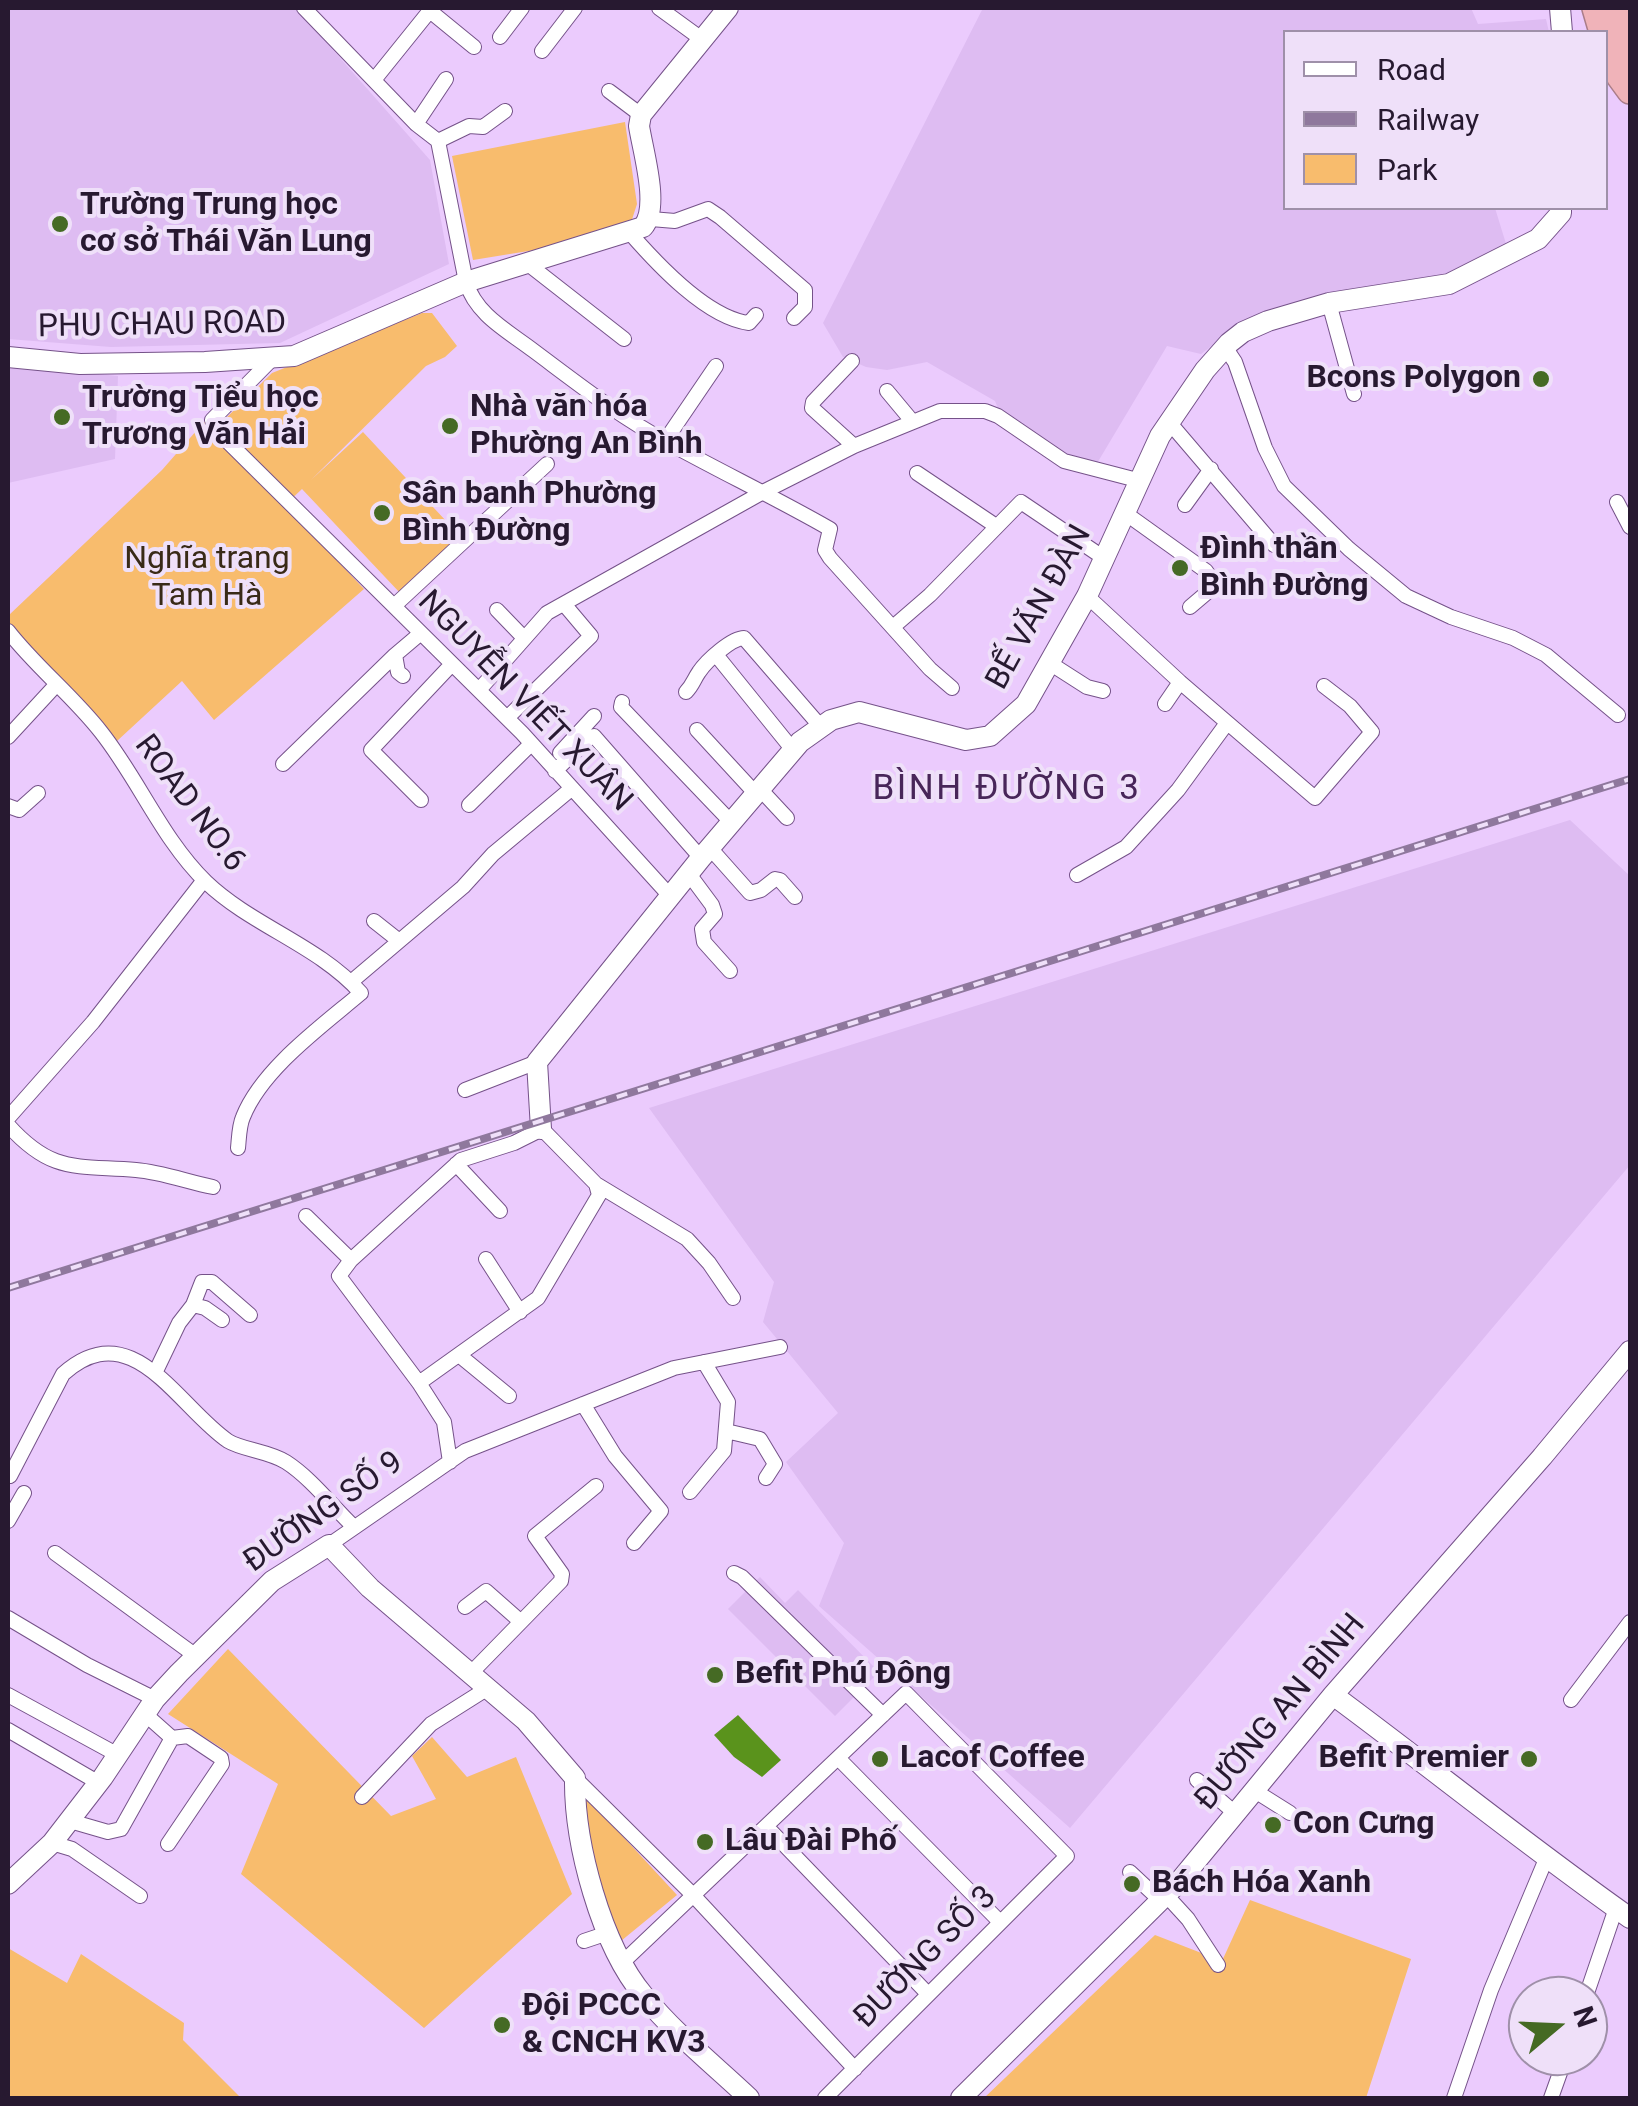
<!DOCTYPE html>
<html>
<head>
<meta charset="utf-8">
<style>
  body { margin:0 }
  #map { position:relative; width:1638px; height:2106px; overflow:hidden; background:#ebcbfd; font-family:Roboto,sans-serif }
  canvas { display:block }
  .frame { position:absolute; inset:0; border:10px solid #271930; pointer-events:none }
  .legend { position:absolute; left:1283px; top:30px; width:325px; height:180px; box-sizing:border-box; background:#efe0f9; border:2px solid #9f90a9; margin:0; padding:12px 18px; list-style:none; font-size:30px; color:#271930 }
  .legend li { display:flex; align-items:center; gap:20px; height:50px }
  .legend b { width:50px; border:2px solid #9f90a9 }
  .north { position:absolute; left:1508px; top:1976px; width:100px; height:100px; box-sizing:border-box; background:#efe0f9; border:2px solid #9f90a9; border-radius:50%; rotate:71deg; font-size:28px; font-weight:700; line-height:40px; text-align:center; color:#271930 }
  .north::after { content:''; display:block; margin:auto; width:35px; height:45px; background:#456a24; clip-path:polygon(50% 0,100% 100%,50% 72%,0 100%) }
</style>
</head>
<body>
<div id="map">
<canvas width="1638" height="2106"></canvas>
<div class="frame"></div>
<ul class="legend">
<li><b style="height:12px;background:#fff"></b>Road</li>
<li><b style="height:12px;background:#8f789d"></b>Railway</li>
<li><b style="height:28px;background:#f8bc6d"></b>Park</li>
</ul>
<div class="north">N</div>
</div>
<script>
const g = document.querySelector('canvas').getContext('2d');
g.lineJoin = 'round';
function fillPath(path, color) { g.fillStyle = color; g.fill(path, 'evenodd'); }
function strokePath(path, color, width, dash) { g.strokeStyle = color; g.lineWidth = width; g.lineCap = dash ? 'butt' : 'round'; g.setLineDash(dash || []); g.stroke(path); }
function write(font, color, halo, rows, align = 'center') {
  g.font = font + ' Roboto,sans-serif'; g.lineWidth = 8; g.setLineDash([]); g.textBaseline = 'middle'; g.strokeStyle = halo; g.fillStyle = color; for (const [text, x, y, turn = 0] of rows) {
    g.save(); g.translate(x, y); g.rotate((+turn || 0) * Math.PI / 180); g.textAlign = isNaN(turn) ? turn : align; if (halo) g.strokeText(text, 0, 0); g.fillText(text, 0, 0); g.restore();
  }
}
fillPath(new Path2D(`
  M8 8H296L430 160 449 264 280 343 111 347 8 339Z
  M983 8H1471L1478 24 1546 19 1549 32H1286V208H1495L1507 247 1443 281 1236 328 1201 354 1167 346 1096 465 1061 453 999 411 995 401 927 362 887 370 866 367 843 357 823 323Z
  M8 365 118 376 115 459 8 483Z
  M1570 820 1630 876V1165L1070 1828 819 1606 844 1543 786 1462 838 1413 763 1322 774 1282 649 1108Z
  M760 1577 785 1603 798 1590 879 1672 835 1716 728 1609Z`), '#debcf2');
fillPath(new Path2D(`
  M625 122 637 204 627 235 473 260 452 156Z
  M422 313H432L457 346 445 357 426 366 311 480 363 432 461 537 401 594 302 489 285 505 364 589 214 720 182 681 117 741 9 624V615L162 470 204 422 224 420 272 373Z
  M228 1649 391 1816 436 1799 412 1756 432 1737 467 1777 516 1757 572 1894 424 2028 241 1874 278 1784 168 1714Z
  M580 1790 677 1895 621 1941 592 1865Z
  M1250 1900 1411 1959 1366 2098H984L1155 1935 1222 1961Z
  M8 1948 67 1983 81 1954 184 2023 183 2040 241 2098H8Z`), '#f8bc6d');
fillPath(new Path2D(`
  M738 1715 781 1760 762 1777 734 1757 714 1735Z`), '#5a931c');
const street = new Path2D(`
  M304 8 416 124 438 141 466 282C476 315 508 331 534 351 577 383 620 417 667 442 721 472 776 498 830 529L825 550 830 558 930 669 952 688
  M659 8 703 40
  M430 11 474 47
  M500 37 522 8
  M542 51 575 8
  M374 80 432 8
  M609 91 641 115
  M416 124 446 79
  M438 141 469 126 483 127 505 111
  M651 219 675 221 708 209 720 217 805 290V307L794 318
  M630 233C657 264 707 318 749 323L756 315
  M528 264 624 339
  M1329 303 1354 394
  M1225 347 1235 362 1265 448 1284 486 1349 549 1406 596 1451 617 1513 638 1546 655 1618 715
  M273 358 212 420 216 430 522 733 670 896
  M852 361 813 402 812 408 854 446
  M887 391 912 421
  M1169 422 1274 545 1281 548
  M665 441 716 366
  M917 473 996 526
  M1617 502 1630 527
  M1185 505 1211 469
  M1125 513 1206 571 1213 581 1210 590 1190 607
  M1087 596 1180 682 1315 798 1372 732 1350 706 1324 686
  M394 606 547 464
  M497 610 524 638
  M893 627 930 595 1021 502 1104 558
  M8 631C36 667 73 696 101 732 139 780 162 839 206 882 252 926 318 945 361 993 322 1026 262 1069 243 1117 239 1126 239 1139 238 1148
  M717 656 793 750
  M1048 662 1087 687 1103 691
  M403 676 398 672 395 655 421 633
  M479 690 547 613 765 491 854 446 940 411H985L998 416 1064 461 1141 481
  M686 692C693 685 694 679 699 672 707 660 732 638 744 638L821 727
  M622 702 621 707 732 823
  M1165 704 1180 682
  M507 718 591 636 564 604
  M697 730 756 794
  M8 737 56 685
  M560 753 594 716
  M283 764 395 655
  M555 771 589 738 594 736 701 858
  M760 789 787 818
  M421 800 371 750 452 664
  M469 805 531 744
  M8 806 19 810 38 793
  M710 848 750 893 761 890 775 879 780 880 795 897
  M689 874 712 905 715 914 702 929 704 942 730 971
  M1077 875 1126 847 1178 790 1227 723
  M374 921 398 940
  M351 982 463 887 493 854 571 789
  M465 1090 537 1062
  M9 1117 93 1022 204 880
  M8 1125C52 1174 76 1165 136 1170 161 1172 188 1182 213 1187
  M456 1164 500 1211
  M596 1184 687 1239 709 1263 733 1298
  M306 1216 351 1260
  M486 1259 520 1312
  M193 1305 202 1282H212L250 1315
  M459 1355 509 1396
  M156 1371 179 1323 193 1305 205 1308 222 1320
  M419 1383 538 1298 599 1195 596 1184 542 1129 514 1143 461 1160 351 1260 339 1276 419 1383 444 1422 450 1462
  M583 1404 615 1456 661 1511 634 1543
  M726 1431 760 1439 775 1464 766 1478
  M10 1476 63 1374C132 1312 178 1407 228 1441 243 1450 268 1451 286 1462 311 1478 333 1507 354 1527
  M690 1492 724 1451 728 1402 704 1362
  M8 1521 24 1493
  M329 1545 465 1451 674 1368 780 1347
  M55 1553 196 1656
  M734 1573 742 1577 883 1715
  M465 1607 486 1591 520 1621
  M8 1618 87 1665 155 1699
  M471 1673 561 1581 562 1574 535 1536 596 1486
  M8 1695 118 1755
  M1571 1700 1630 1622
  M145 1714 172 1738 188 1736 221 1758 222 1764 168 1844
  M8 1730 99 1783
  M839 1759 1000 1922
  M575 1778 693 1895 855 2069
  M1197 1780 1236 1814
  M1255 1791 1290 1813
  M362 1797 431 1724 488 1688
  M70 1821 108 1832 121 1829 172 1738
  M767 1827 928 1994
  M52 1843 72 1849 140 1896
  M1130 1872 1161 1901
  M1166 1895 1188 1919 1218 1965
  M584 1941 608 1933
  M622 1963 906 1693 1067 1856 825 2098
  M1586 1996 1616 1908
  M1454 2098 1491 1990 1546 1859
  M1551 2098 1566 2056`);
const secondary = new Path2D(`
  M1560 8 1562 32
  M8 357 80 364 205 362 294 356 466 282 643 227C660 207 643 152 639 126L641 115 728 8
  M541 1129 537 1062 701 858 800 742 831 720 859 712 966 740 990 736 1026 704 1087 596 1160 436 1205 370 1229 343 1243 332 1268 321 1329 303 1449 284 1538 239 1561 213V208
  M1333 1695C1433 1769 1529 1847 1630 1918
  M8 1884 52 1843 103 1777 155 1699 179 1673 272 1581 329 1545 370 1588 526 1721 575 1778C574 1843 601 1945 644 1996 674 2033 714 2065 749 2098
  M961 2098 1178 1883 1333 1695 1542 1457 1630 1351`);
const highway = new Path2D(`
  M1595 8 1602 32
  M1616 8 1630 61
  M1606 45 1619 76 1630 91`);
strokePath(street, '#755289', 16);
strokePath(secondary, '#755289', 22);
strokePath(highway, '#aa7d89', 28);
strokePath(street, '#fff', 14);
strokePath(secondary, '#fff', 20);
strokePath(highway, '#f0b3b9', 25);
const rail = new Path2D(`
  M8 1288 1630 779`);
strokePath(rail, '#8f789d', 8);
strokePath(rail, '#efe0f9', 4, [11]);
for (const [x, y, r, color] of [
  [60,224,10,"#456a24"],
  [1541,379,10,"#456a24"],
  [62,417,10,"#456a24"],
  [450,426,10,"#456a24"],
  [382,513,10,"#456a24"],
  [1180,568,10,"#456a24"],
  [715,1675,10,"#456a24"],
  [880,1759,10,"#456a24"],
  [1529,1759,10,"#456a24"],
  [1273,1825,10,"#456a24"],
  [705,1842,10,"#456a24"],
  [1132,1884,10,"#456a24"],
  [502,2025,10,"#456a24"]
]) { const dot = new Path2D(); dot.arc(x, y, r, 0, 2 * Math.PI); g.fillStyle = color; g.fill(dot); strokePath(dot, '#efe0f9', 4); }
write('bold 32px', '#271930', '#efe0f9', [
  ["Trường Trung học",80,206],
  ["cơ sở Thái Văn Lung",80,243],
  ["Bcons Polygon",1521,379,"right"],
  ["Trường Tiểu học",82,399],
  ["Trương Văn Hải",82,436],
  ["Nhà văn hóa",470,408],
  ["Phường An Bình",470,445],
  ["Sân banh Phường",402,495],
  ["Bình Đường",402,532],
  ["Đình thần",1200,550],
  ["Bình Đường",1200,587],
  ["Befit Phú Đông",735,1675],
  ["Lacof Coffee",900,1759],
  ["Befit Premier",1509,1759,"right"],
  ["Con Cưng",1293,1825],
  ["Lâu Đài Phố",725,1842],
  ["Bách Hóa Xanh",1152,1884],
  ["Đội PCCC",522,2007],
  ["& CNCH KV3",522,2044]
], 'left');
write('32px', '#271930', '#efe0f9', [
  ["PHU CHAU ROAD",162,326,-1],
  ["BẾ VĂN ĐÀN",1040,608,-61],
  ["NGUYỄN VIẾT XUÂN",524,702,46],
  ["ROAD NO.6",189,804,53],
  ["ĐƯỜNG SỐ 9",324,1513,-35],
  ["ĐƯỜNG AN BÌNH",1281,1713,-50],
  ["ĐƯỜNG SỐ 3",926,1958,-45]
]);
write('32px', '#392a17', '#efe0f9', [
  ["Nghĩa trang",207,560],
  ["Tam Hà",207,597]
]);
g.letterSpacing = '2.5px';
write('35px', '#482659', '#efe0f9', [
  ["BÌNH ĐƯỜNG 3",1007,790]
]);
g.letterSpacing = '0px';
</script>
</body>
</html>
